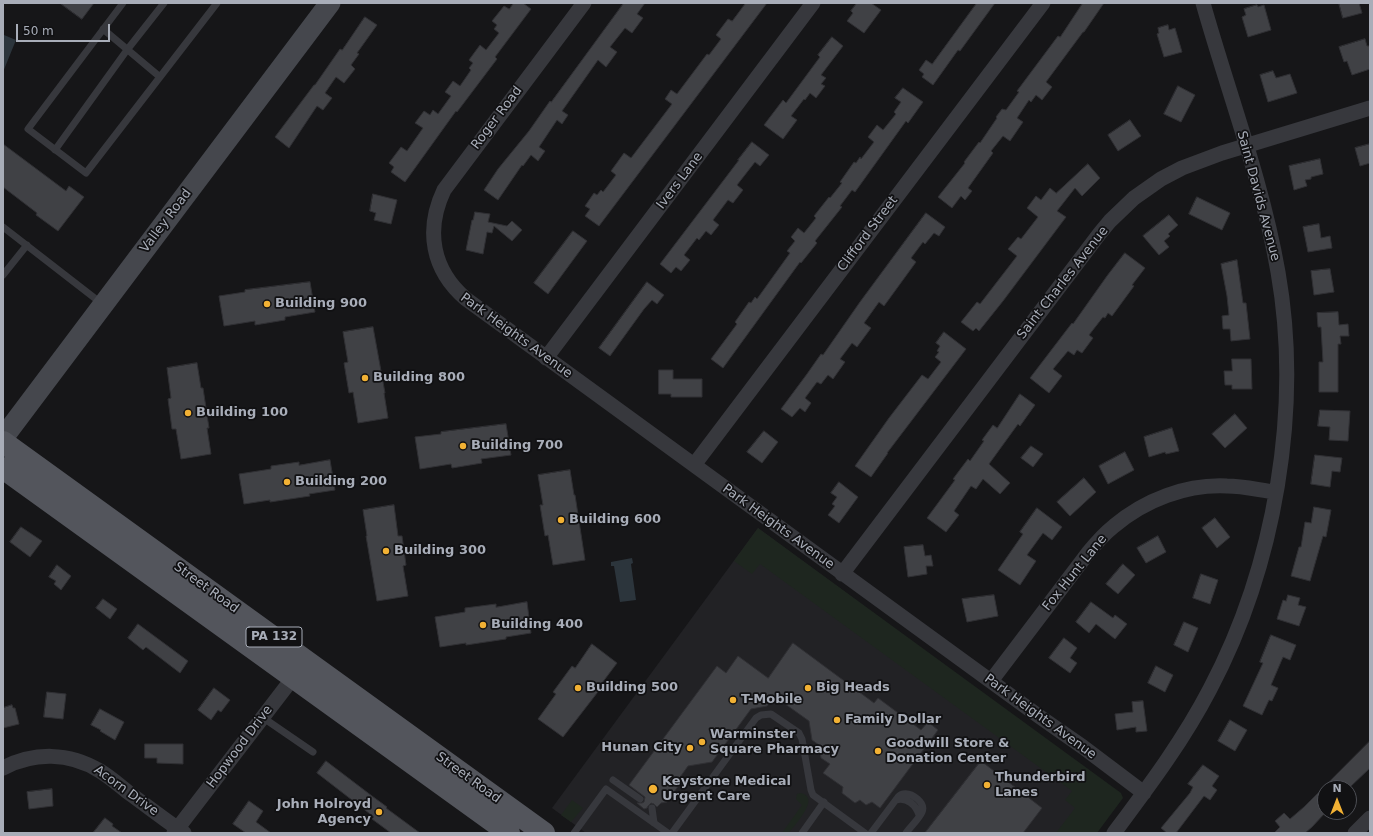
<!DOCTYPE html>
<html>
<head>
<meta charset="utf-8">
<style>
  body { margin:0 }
  #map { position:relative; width:1373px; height:836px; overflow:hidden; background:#161618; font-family:"DejaVu Sans",sans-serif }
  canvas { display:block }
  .frame { position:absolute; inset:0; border:4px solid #a8adb8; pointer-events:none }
  .north { position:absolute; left:1317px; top:780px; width:40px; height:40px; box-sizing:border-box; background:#111113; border:1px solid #4d4f55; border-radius:50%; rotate:0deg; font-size:11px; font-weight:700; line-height:16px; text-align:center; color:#a8adb8 }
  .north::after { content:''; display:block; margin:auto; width:14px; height:18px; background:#f2b134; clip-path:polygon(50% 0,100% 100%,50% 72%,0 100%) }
  .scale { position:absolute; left:16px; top:24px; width:94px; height:18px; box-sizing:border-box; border:2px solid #a8adb8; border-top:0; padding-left:5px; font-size:12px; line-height:14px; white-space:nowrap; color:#a8adb8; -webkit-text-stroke:3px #111113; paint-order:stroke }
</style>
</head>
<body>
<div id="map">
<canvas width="1373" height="836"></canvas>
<div class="frame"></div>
<div class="north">N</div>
<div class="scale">50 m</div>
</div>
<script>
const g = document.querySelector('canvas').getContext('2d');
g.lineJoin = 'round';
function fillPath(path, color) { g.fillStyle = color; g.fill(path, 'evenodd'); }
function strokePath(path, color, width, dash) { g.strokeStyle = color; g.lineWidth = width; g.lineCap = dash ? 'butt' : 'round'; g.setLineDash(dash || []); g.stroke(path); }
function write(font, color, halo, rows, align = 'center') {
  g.font = font + ' "DejaVu Sans",sans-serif'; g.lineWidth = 3.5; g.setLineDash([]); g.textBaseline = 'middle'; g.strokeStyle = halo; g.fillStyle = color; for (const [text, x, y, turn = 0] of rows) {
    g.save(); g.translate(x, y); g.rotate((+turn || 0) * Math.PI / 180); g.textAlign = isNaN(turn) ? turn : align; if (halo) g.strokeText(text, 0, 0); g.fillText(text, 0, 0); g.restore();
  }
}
fillPath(new Path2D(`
  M758 528 1120 794 1096 833H586L552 808Z`), '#222225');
fillPath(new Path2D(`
  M758 528 1121 793 1123 798 1097 833H1056L1075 808 1065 800 1072 791 760 564 752 574 734 561Z
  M801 793C821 798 795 824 789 833H782L802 805 796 799 797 794Z
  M572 800 583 808 571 822 561 815Z`), '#1e261f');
fillPath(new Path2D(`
  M4 35 16 40 3 72V36Z
  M632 558 633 563 631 564 636 600 620 602 614 566H611V562Z`), '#2c353c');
const building = new Path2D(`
  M60 3H94L82 19Z
  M514 3H523L531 9 495 57 497 59 457 112 456 111 405 182 391 172 394 167 389 163 401 147 407 151 423 128 415 123 424 111 430 115 433 110 438 114 451 96 445 92 453 81 460 86 471 70 469 68 473 63 469 60 480 45 486 50 499 33 494 29 497 25 492 21 504 6 509 9Z
  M624 3H645L637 14 643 18 632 33 625 28 610 47 617 52 606 67 598 60 562 111 568 115 562 124 557 120 539 147 545 151 538 161 531 155 523 166 522 165 498 200 484 190 498 169 529 131 550 101 551 102Z
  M746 3H767L599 226 585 216 590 209 585 206 594 193 597 195 601 190 603 192 616 175 611 171 624 153 631 158 672 104 665 99 671 90 677 94 707 54 709 55 721 39 716 35 728 19 732 21Z
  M857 3H871L881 10 864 33 847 21 853 13 851 11Z
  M977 3H995L960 51 958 50 933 85 922 77 924 74 919 70 926 60 932 64Z
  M1083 3H1104L1084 32H1083L1046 82 1052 87 1042 100 1036 95 1031 102 1029 100 1017 118 1023 122 1010 141 1003 136 991 151 993 153 968 188 972 191 965 200 961 196 952 208 938 197 965 163 964 162 979 142 980 143 997 118 996 117 1002 109 1006 110 1019 92 1017 91 1058 36 1060 37Z
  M1339 3H1359L1362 13 1343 18Z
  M1257 5 1258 7 1264 5 1271 30 1248 37 1242 17 1246 15 1244 9Z
  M365 17 377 25 357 53 359 54 351 65 355 69 344 83 336 77 325 93 332 98 323 110 317 106 289 148 275 137 314 85H315L340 49 342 50Z
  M1168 25 1169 30 1175 28 1182 52 1164 57 1157 34 1159 33 1158 28Z
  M832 37 843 46 821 75 826 78 821 84 825 86 816 98 810 93 805 100 804 99 791 116 797 120 783 139 764 125 783 100 786 103 820 57 818 55Z
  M1365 39 1367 46H1370V69L1352 75 1347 61 1344 62 1339 47Z
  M1273 71 1276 78 1290 74 1297 93 1268 102 1260 75Z
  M1178 86 1195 95 1181 122 1164 114Z
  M903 88 923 102 908 123 906 121 855 192 852 190 840 206 842 207 815 241 817 243 801 263 800 262 723 368 711 359 737 324 735 322 749 302 751 303 755 297 757 299 790 253 787 251 795 241 791 237 798 228 804 233 816 218 814 216 829 197 830 198 842 183 840 182 854 162 856 163 860 157 861 159 874 142 868 137 877 125 883 130 896 114 894 112 901 102 895 98Z
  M1130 120 1141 136 1118 151 1108 135Z
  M752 142 769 155 760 166 755 162 737 185 743 190 733 203 728 200 713 220 719 225 711 235 706 231 699 240 697 238 684 255 690 260 681 271 676 267 671 273 660 264 739 160H738Z
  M3 144 66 191 69 186 84 197 58 231 36 215 37 213 3 187Z
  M1370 144V163L1360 166 1355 148Z
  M1320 159 1323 174 1311 177V179L1305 180 1307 186 1294 190 1289 166Z
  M1088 164 1100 178 1082 196 1075 188 1057 211 1066 217 1003 301 979 331 976 328 973 331 961 322 977 302 980 304 1017 256 1008 249 1018 237 1021 239 1038 217 1027 208 1036 196 1041 200 1050 188 1056 193Z
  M373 194 397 200 391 224 374 220 376 213 370 211Z
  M1197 197 1230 213 1222 230 1189 214Z
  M475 212 490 214 488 222 507 226 512 221 522 230 512 241 494 226 492 233 487 232 483 254 466 250 472 220H473Z
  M926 213 945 227 939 236 934 233 925 244 923 242 911 258 916 262 884 306 879 302 864 323 871 328 857 347 852 343 840 359 845 362 833 379 828 375 821 384 817 382 805 398 811 403 805 412 800 408 792 417 781 409 807 374 821 354 823 355 860 302Z
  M1169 215 1178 225 1168 234 1170 236 1164 241 1169 247 1159 255 1143 236Z
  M1319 224 1321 238 1330 236 1332 248 1308 252 1303 227Z
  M573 231 587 241 548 294 534 283Z
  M1125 253 1145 268 1132 285 1134 286 1112 316 1108 313 1105 318 1103 317 1089 335 1093 338 1082 353 1077 350 1074 355 1068 351 1053 369 1062 376 1049 393 1030 378 1072 323 1073 324 1107 276Z
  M1237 260 1243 303H1246L1250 339 1231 341 1230 329H1223L1222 316 1229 315 1227 296 1221 264Z
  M1330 269 1334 292 1314 295 1311 271Z
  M310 282 315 312 285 317V320L255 325V321L224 326 219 296 245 292V290Z
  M647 282 664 295 657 304 652 300 644 309 610 356 599 348Z
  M1338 312 1339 325 1348 324 1349 336H1340L1341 344H1338V392H1319V362H1323L1321 327H1318L1317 313Z
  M373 327 385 393H384L388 418 358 423 353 392 349 393 344 363 348 362 343 332Z
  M944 332 966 349 887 453H888L871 477 855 466 889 418 922 375 928 379 941 362 935 357 939 352 937 351 940 346 936 343Z
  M1232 359H1251L1252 389H1232V385H1225L1224 371H1232Z
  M197 363 201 388H203L209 428H207L211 454 181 459 176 429H172L168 399 171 398 167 368Z
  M659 370H673V379H702V397H671V394H659Z
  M1020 394 1035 405 1020 426 1018 424 989 464 1010 483 1000 494 983 479 976 489 971 486 954 511 959 515 946 532 927 518 955 480 953 479 968 459 970 461 984 441 982 440 993 425 997 428Z
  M1320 410 1350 411 1348 441 1329 440 1330 427 1318 426Z
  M1235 414 1247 428 1225 448 1212 434Z
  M506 424 511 455 481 459 482 463 452 468 451 464 420 469 415 437 441 434V432Z
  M1172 428 1179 451 1166 454 1165 452 1149 457 1144 437Z
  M764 431 778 442 762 463 747 452Z
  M1031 446 1043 454 1033 467 1021 458Z
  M1125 452 1134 470 1108 484 1099 466Z
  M1315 455 1342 458 1340 472 1332 471 1330 487 1311 484Z
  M330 460 335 490 309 494 310 496 270 502V500L244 504 239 474 271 469V466L299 462V465Z
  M570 470 574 495H575L585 560 553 565 548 535 545 536 540 505H543L538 475Z
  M1084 478 1096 492 1070 516 1057 502Z
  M839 482 858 497 839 523 828 515 835 506 832 504 837 497 831 493Z
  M394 505 398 536H402L406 565 403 566 408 596 377 601 366 536H367L363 510Z
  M1314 507 1331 510 1326 537 1323 536 1310 581 1291 576 1299 547H1301L1305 522 1311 523Z
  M1037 508 1062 527 1052 540 1043 533 1027 555 1036 561 1020 585 998 570 1023 534 1020 532Z
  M1215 518 1230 537 1217 548 1202 528Z
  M21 527 42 541 30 557 10 542Z
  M1158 536 1166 552 1146 563 1137 548Z
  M923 545 925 556 931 555 933 566H926L927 574 908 577 904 547Z
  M1123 564 1135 575 1118 594 1106 584Z
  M57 565 71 576 61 590 54 584 56 581 49 577Z
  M1201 574 1218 580 1210 604 1193 598Z
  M994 595 998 616 967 622 962 599Z
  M1288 595 1300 598 1298 605 1306 607 1299 626 1277 619 1283 600 1286 601Z
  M103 599 117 609 110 619 96 608Z
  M527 602 531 633 506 637V639L466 645V643L440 647 435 617 465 612V608L496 604V607Z
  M1091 602 1113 618 1115 615 1127 624 1115 639 1096 624 1089 633 1076 622Z
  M1184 622 1198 628 1188 652 1174 645Z
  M138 624 188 661 180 673 146 647 143 650 128 638Z
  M1271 635 1296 645 1290 660 1283 657 1271 685 1278 688 1272 701 1269 700 1262 715 1243 706 1263 663 1260 662Z
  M1064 638 1077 648 1070 658 1077 663 1070 673 1049 658Z
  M793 643 874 703 878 698 921 730 928 722 938 730 880 808 872 802 866 805 860 800 855 803 842 793 843 787 823 773 830 764 821 758 819 745 812 740 809 721 774 696 767 706 751 709 712 762 688 766 678 780 679 785 667 802 661 803 657 807 654 804 651 803 648 806 647 808 644 809 637 803H642L644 802 645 797 629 785 717 666 726 673 738 656 768 678Z
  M592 644 617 663 602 683 604 684 563 737 538 719 556 694 553 692 572 666 575 668Z
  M1156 666 1173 675 1165 692 1148 683Z
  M214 688 230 700 221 712 218 710 211 720 198 710Z
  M47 692 66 694 63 719 44 717Z
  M1143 701 1147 731 1136 732V727L1117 730 1115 714 1133 712 1132 702Z
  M12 705 13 708H15L19 724 3 728V708Z
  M100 709 124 722 115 740 100 731 101 730 91 725Z
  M1230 720 1247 730 1235 751 1218 741Z
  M1370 741V768L1349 788H1325V813L1312 827 1305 833H1274L1280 827 1275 821 1284 813 1290 819 1304 807Z
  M145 744H183V764L157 763V758H145Z
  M326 761 372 796 387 807 386 808 420 833H391L372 819 374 817 317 773Z
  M981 761 1042 808 1023 833H925Z
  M1203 765 1219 776 1212 786 1217 790 1210 800 1204 796 1176 833H1167L1161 828 1190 793 1193 787 1188 784Z
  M52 789 53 806 29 809 27 792Z
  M249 801 263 811 256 822 271 833H246L233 824Z
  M105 818 113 824 112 826 122 833H93Z`);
fillPath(building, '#404145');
strokePath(building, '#303034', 1);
strokePath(new Path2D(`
  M123 3 28 129 86 173 217 3
  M103 29 160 77
  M55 150 127 50 164 3
  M3 227 101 303
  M3 275 27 245
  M262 717 313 752
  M613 780 640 799
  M896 800C907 797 916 805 919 815
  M652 808 654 823
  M574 833 606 789 668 833
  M672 833 756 718 761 715 771 714 799 733 802 739 811 790 813 795 865 833
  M802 833 824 802
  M871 833 898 797C899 796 901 794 903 794 912 792 926 803 922 812 919 819 911 826 906 833`), '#37383d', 7);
strokePath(new Path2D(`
  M584 3 444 190C425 230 432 270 466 299L1040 717 1083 747 1144 793
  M546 358 813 3
  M694 465 1043 3
  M842 574 1100 233 1110 221 1134 198 1161 179 1182 168 1222 153 1370 108
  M991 681 1088 553C1096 543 1104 534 1114 526 1145 500 1186 484 1227 486 1243 486 1259 490 1275 492
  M3 768C34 752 69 752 100 771 110 777 119 785 129 793 147 806 165 820 184 833
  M174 833 299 670
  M1114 833C1149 786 1183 741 1210 689 1275 566 1302 409 1278 272 1262 180 1228 92 1203 3
  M1355 833 1370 818`), '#37383d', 15);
strokePath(new Path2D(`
  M3 438 330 3`), '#45474d', 21);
strokePath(new Path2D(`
  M3 442 544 833
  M3 468 509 833`), '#53555c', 22);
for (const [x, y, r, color] of [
  [267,304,4,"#f2b134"],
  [365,378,4,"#f2b134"],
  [188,413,4,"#f2b134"],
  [463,446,4,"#f2b134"],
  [287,482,4,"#f2b134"],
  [561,520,4,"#f2b134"],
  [386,551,4,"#f2b134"],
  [483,625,4,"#f2b134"],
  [578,688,4,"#f2b134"],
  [808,688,4,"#f2b134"],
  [733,700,4,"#f2b134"],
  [837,720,4,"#f2b134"],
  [702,742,4,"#f2b134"],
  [690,748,4,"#f2b134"],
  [878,751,4,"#f2b134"],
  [987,785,4,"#f2b134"],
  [653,789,5,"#f2b134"],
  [379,812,4,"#f2b134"]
]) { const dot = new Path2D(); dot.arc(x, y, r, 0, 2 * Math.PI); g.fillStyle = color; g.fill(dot); strokePath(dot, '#111113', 1.5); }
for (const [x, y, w] of [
  [274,637,56]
]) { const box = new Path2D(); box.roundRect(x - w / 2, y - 10, w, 20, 3); g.fillStyle = '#111113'; g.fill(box); strokePath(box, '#a8adb8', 1); }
write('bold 12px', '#a8adb8', null, [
  ["PA 132",274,637]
]);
write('13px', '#a8adb8', '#111113', [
  ["Roger Road",497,118,-53],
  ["Ivers Lane",680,181,-53],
  ["Saint Davids Avenue",1258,196,75],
  ["Valley Road",166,221,-53],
  ["Clifford Street",868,234,-53],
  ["Saint Charles Avenue",1063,283,-52],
  ["Park Heights Avenue",516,336,36],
  ["Park Heights Avenue",778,527,36],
  ["Fox Hunt Lane",1075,573,-51],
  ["Street Road",206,588,36],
  ["Park Heights Avenue",1040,717,36],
  ["Hopwood Drive",240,747,-53],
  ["Street Road",468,778,36],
  ["Acorn Drive",126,791,36]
]);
write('bold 13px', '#a8adb8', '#111113', [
  ["Building 900",275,304],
  ["Building 800",373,378],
  ["Building 100",196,413],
  ["Building 700",471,446],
  ["Building 200",295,482],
  ["Building 600",569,520],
  ["Building 300",394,551],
  ["Building 400",491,625],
  ["Building 500",586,688],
  ["Big Heads",816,688],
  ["T-Mobile",741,700],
  ["Family Dollar",845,720],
  ["Warminster",710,735],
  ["Square Pharmacy",710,750],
  ["Goodwill Store &",886,744],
  ["Donation Center",886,759],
  ["Hunan City",682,748,"right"],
  ["Thunderbird",995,778],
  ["Lanes",995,793],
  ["Keystone Medical",662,782],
  ["Urgent Care",662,797],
  ["John Holroyd",371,805,"right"],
  ["Agency",371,820,"right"]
], 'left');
</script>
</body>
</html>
